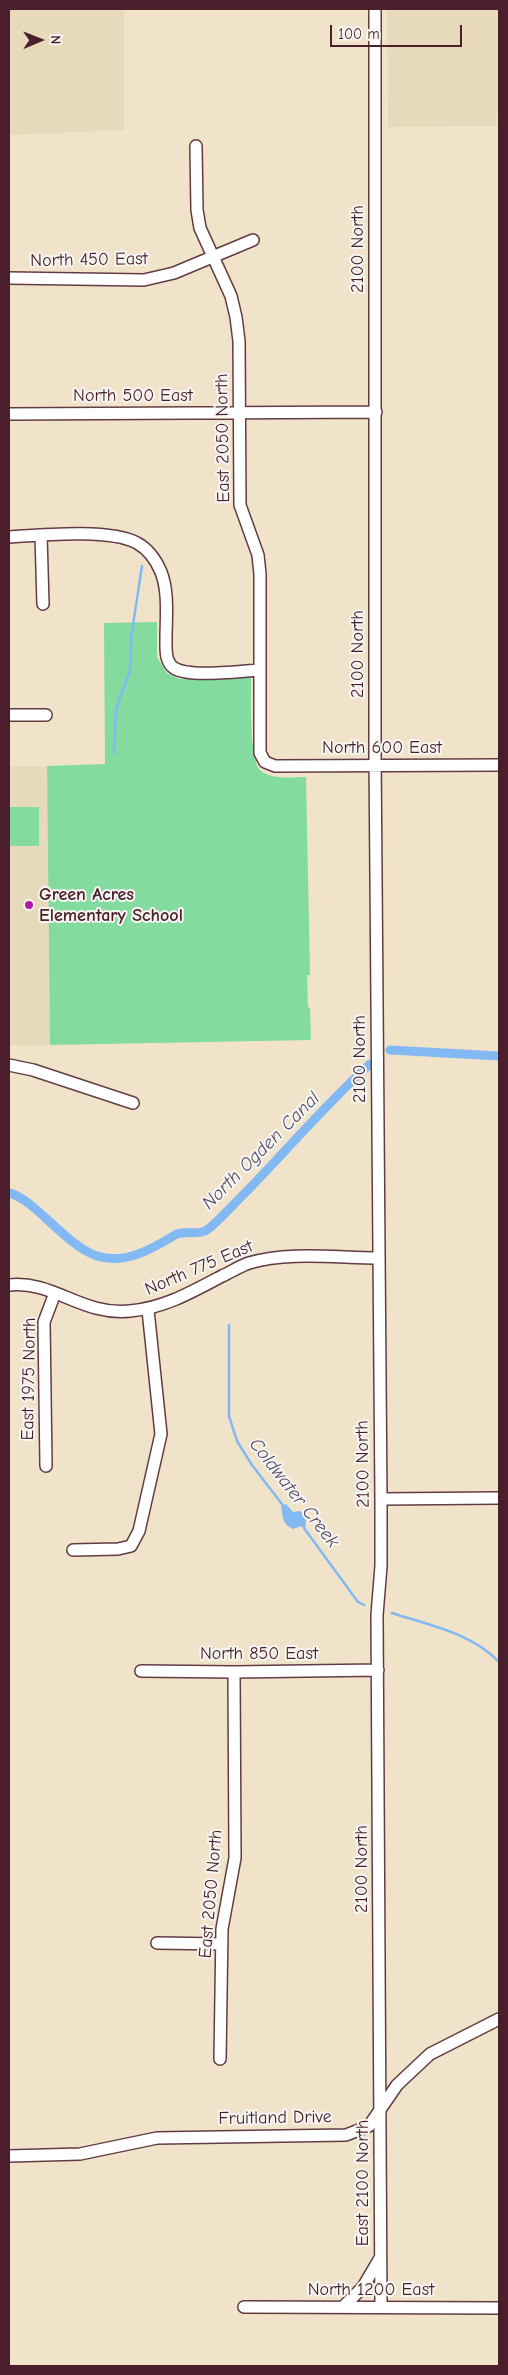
<!DOCTYPE html>
<html>
<head>
<meta charset="utf-8">
<style>
  body { margin:0 }
  #map { position:relative; width:508px; height:2375px; overflow:hidden; background:#f1e3ca; font-family:"Comic Neue",sans-serif }
  canvas { display:block }
  .frame { position:absolute; inset:0; border:10px solid #4a1f2b; pointer-events:none }
  .north { position:absolute; left:15px; top:15px; width:50px; height:50px; -webkit-text-stroke:4px #f6f6f2; paint-order:stroke; rotate:89deg; font-size:14px; font-weight:700; line-height:20px; text-align:center; color:#4a1f2b }
  .north::after { content:''; display:block; margin:auto; width:18px; height:22px; background:#4a1f2b; clip-path:polygon(50% 0,100% 100%,50% 72%,0 100%) }
  .scale { position:absolute; left:330px; top:25px; width:132px; height:22px; box-sizing:border-box; border:2px solid #4a1f2b; border-top:0; padding-left:6px; font-size:15px; line-height:18px; white-space:nowrap; color:#4a1f2b; -webkit-text-stroke:4px #f6f6f2; paint-order:stroke }
</style>
</head>
<body>
<div id="map">
<canvas width="508" height="2375"></canvas>
<div class="frame"></div>
<div class="north">N</div>
<div class="scale">100 m</div>
</div>
<script>
const g = document.querySelector('canvas').getContext('2d');
g.lineJoin = 'round';
function fillPath(path, color) { g.fillStyle = color; g.fill(path, 'evenodd'); }
function strokePath(path, color, width, dash) { g.strokeStyle = color; g.lineWidth = width; g.lineCap = dash ? 'butt' : 'round'; g.setLineDash(dash || []); g.stroke(path); }
function write(font, color, halo, rows, align = 'center') {
  g.font = font + ' "Comic Neue",sans-serif'; g.lineWidth = 4; g.setLineDash([]); g.textBaseline = 'middle'; g.strokeStyle = halo; g.fillStyle = color; for (const [text, x, y, turn = 0] of rows) {
    g.save(); g.translate(x, y); g.rotate((+turn || 0) * Math.PI / 180); g.textAlign = isNaN(turn) ? turn : align; if (halo) g.strokeText(text, 0, 0); g.fillText(text, 0, 0); g.restore();
  }
}
fillPath(new Path2D(`
  M9 9H124V130L9 135Z
  M387 9H499V93L496 126 388 127Z
  M9 766H47L50 1045H9Z`), '#e7daba');
fillPath(new Path2D(`
  M157 622V657L167 673 180 679 251 675C252 694 248 760 261 771 272 780 293 777 306 777L310 975H307L308 1007 310 1008 311 1040 50 1045 47 766 105 764 104 623Z
  M9 807H39V846H9Z`), '#83db9f');
fillPath(new Path2D(`
  M286 1504 293 1512 300 1511C308 1516 306 1523 305 1530L301 1526 293 1529C281 1523 283 1516 281 1506Z`), '#83b9f2');
strokePath(new Path2D(`
  M114 753 116 709 130 671 131 638 142 566
  M229 1325V1416L237 1441 252 1465 285 1508
  M304 1528 358 1602 364 1605
  M392 1613C428 1625 472 1633 499 1662`), '#83b9f2', 2.5);
strokePath(new Path2D(`
  M390 1050 499 1056
  M9 1193C35 1199 65 1245 97 1256 125 1265 152 1249 175 1235 184 1230 196 1235 205 1231 215 1226 237 1200 246 1192 288 1149 326 1104 370 1064`), '#83b9f2', 9);
const minor = new Path2D(`
  M375 9V754L381 1499V1566L377 1615 381 2307
  M196 146 197 210 200 228 231 296 236 317 239 341 240 505 258 555 260 574V753L265 762 275 766 499 765
  M9 278 144 280 174 273 253 240
  M9 414 376 412
  M41 535 43 604
  M9 537C39 535 111 528 137 543 148 549 156 560 161 572 169 592 166 618 166 640 166 649 165 662 174 668 190 678 239 671 260 670
  M9 715H46
  M9 1065 33 1070 133 1103
  M9 1285C53 1280 82 1316 130 1311 164 1308 192 1292 222 1276 231 1272 240 1266 249 1263 289 1251 337 1258 379 1258
  M46 1466 44 1322 55 1293
  M381 1499 499 1498
  M73 1550 118 1549 131 1546 139 1531 161 1434 148 1310
  M141 1671 234 1672 378 1670
  M157 1943 222 1944
  M220 2059 222 1929 235 1858 234 1672
  M9 2156 80 2154 157 2138 346 2135 369 2126 397 2085 430 2054 499 2019
  M244 2307 499 2308
  M343 2307 363 2287 380 2258`);
strokePath(minor, '#633c43', 14);
strokePath(minor, '#fff', 11);
for (const [x, y, r, color] of [
  [29,905,5,"#b5179e"]
]) { const dot = new Path2D(); dot.arc(x, y, r, 0, 2 * Math.PI); g.fillStyle = color; g.fill(dot); strokePath(dot, '#f6f6f2', 2); }
write('18px', '#4a1f2b', '#f6f6f2', [
  ["2100 North",358,249,-90],
  ["North 450 East",89,260,-1],
  ["North 500 East",133,396],
  ["East 2050 North",223,438,-91],
  ["2100 North",358,654,-90],
  ["North 600 East",382,748],
  ["2100 North",360,1059,-90],
  ["North 775 East",199,1268,-23],
  ["East 1975 North",29,1379,-89],
  ["2100 North",363,1464,-91],
  ["North 850 East",259,1654],
  ["2100 North",362,1869,-90],
  ["East 2050 North",211,1894,-85],
  ["Fruitland Drive",275,2118,-1],
  ["East 2100 North",363,2183,-90],
  ["North 1200 East",371,2290]
]);
write('bold 18px', '#4a1f2b', '#f6f6f2', [
  ["Green Acres",39,895],
  ["Elementary School",39,916]
], 'left');
write('italic 19px', '#5b4d67', '#f6f6f2', [
  ["North Ogden Canal",261,1151,-45],
  ["Coldwater Creek",294,1493,52]
]);
</script>
</body>
</html>
